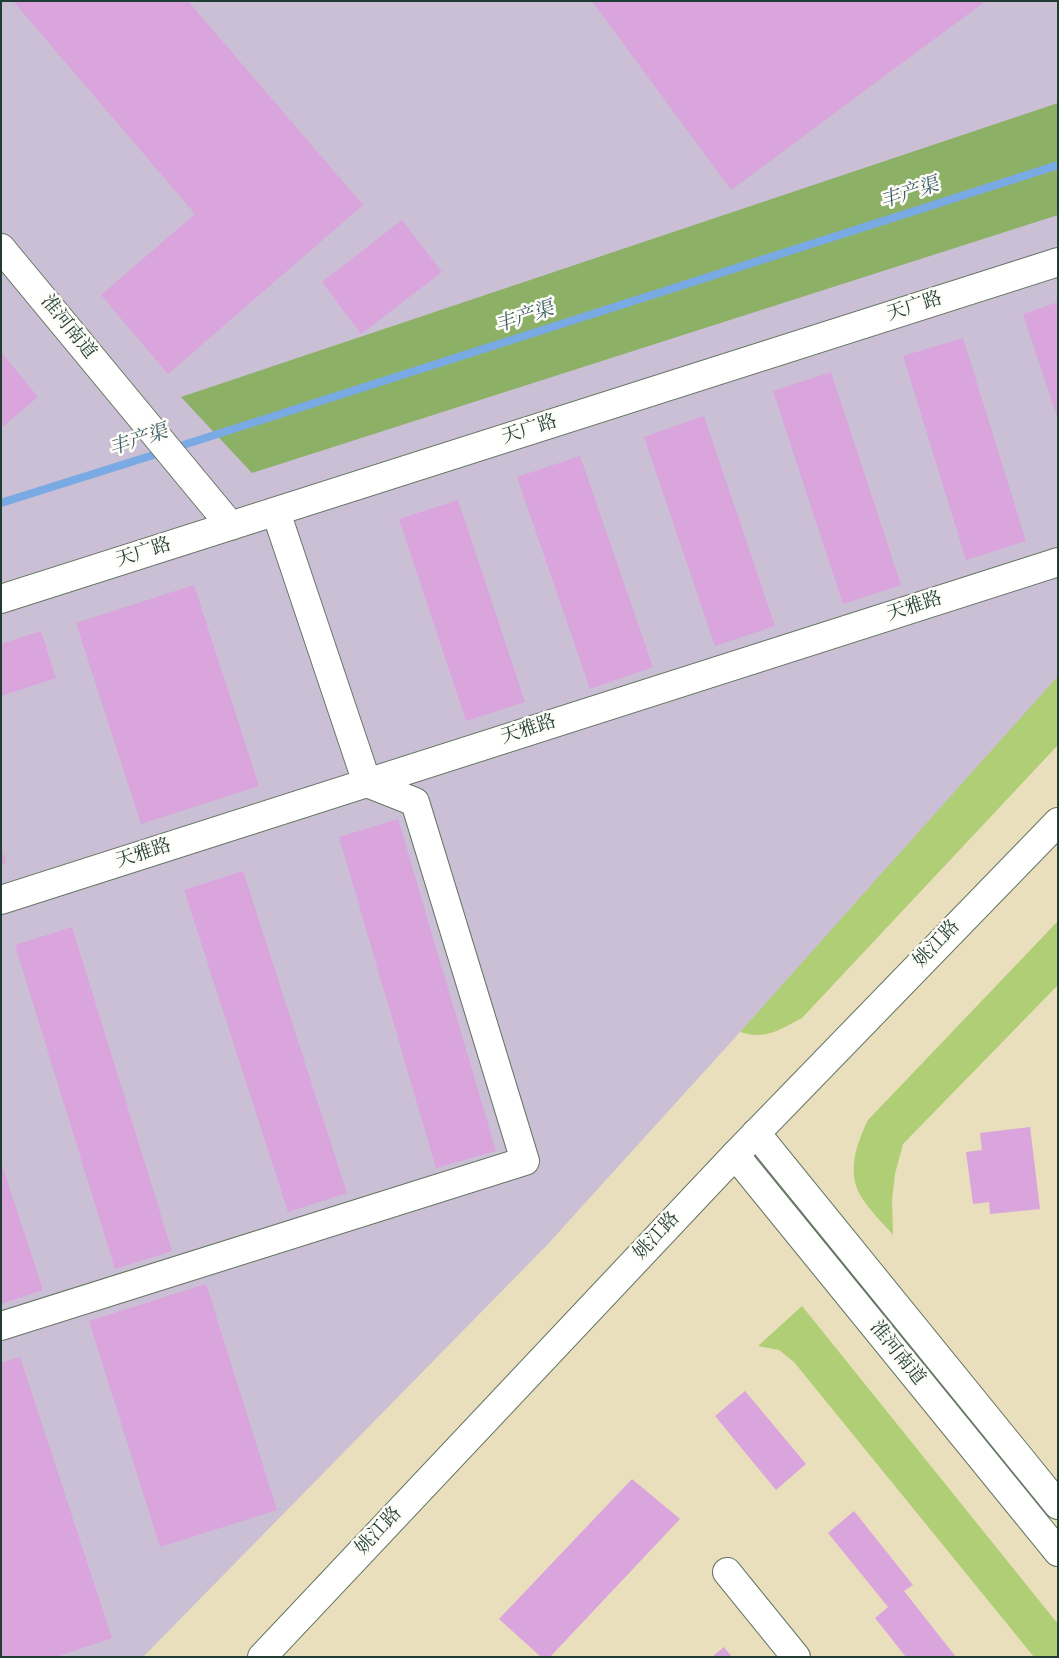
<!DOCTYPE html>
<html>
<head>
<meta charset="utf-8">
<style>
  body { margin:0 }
  #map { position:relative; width:1059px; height:1658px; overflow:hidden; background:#e9dfbc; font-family:Vollkorn,serif }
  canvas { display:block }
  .frame { position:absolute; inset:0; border:2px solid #1f3d34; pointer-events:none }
</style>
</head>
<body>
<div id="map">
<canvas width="1059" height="1658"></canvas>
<div class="frame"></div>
</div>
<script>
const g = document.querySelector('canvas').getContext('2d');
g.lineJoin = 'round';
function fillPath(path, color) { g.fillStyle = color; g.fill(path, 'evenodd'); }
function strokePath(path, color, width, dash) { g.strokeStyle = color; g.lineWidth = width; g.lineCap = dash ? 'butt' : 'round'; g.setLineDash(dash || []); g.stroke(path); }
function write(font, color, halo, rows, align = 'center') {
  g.font = font + ' Vollkorn,"Noto Serif SC",serif'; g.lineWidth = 5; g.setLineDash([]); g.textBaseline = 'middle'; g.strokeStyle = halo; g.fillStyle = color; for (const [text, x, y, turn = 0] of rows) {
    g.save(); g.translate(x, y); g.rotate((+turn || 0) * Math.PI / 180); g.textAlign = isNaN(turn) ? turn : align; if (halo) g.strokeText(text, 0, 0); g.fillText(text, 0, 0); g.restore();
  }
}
fillPath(new Path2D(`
  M1 1H1058V681L548 1244 143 1657H1Z`), '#cbbfd5');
fillPath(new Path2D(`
  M1058 676V745L802 1018C779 1030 766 1040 740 1032Z
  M1058 921V985L903 1144 895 1174 892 1200 893 1235C883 1223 870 1211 862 1198 846 1173 856 1145 868 1120Z
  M802 1306 1058 1624V1657H1034L794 1362 779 1350 758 1346Z`), '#b0ce75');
fillPath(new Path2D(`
  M1058 103V215L252 473 181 397Z`), '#8cb166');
strokePath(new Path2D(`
  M174 448 1058 165
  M1 503 163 452`), '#7aaae4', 8);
fillPath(new Path2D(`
  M13 1H188L363 205 168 374 101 295 195 214Z
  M592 1H982L983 3 731 190Z
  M402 220 442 272 361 334 322 282Z
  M1058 302V416H1057L1023 314Z
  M963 338 1026 541 966 560 903 356Z
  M1 352 38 397 1 428Z
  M831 372 901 585 843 604 773 391Z
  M704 416 775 626 715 646 644 437Z
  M580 456 653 667 590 689 517 477Z
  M458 500 525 702 466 721 399 519Z
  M194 585 259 786 141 824 76 623Z
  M41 631 56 678 1 696V644Z
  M398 819 496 1151 436 1168 339 837Z
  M1 849 6 863 1 864Z
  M243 871 347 1193 288 1212 184 890Z
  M72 927 172 1251 115 1269 15 945Z
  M1030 1127 1040 1209 990 1214 989 1202 973 1204 966 1152 982 1150 980 1133Z
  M1 1162 43 1290 1 1304Z
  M206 1284 277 1510 160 1547 89 1321Z
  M20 1357 112 1638 56 1657H1V1363Z
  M745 1391 806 1464 776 1490 715 1416Z
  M632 1479 680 1519 550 1657H541L499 1619Z
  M854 1511 913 1585 904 1591 956 1657H906L875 1618 888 1607 828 1533Z
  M724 1647 732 1657H712Z`), '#daa4dd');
const minor = new Path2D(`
  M1 248 231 526
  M1 599 1058 262
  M1 900 1058 562
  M756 1133 1058 1505
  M735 1155 1058 1552
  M1 1326 525 1161 415 802 367 783 276 512
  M727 1572 796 1657`);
const major = new Path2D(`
  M262 1657 735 1155 1058 822`);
strokePath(minor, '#667664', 30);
strokePath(major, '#667664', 30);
strokePath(minor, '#fff', 28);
strokePath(major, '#fff', 28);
write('19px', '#1f3d34', '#fdfcf7', [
  ["天广路",915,308,-18],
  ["淮河南道",67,328,51],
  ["天广路",530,431,-18],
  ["天广路",144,554,-18],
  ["天雅路",915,608,-18],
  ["天雅路",529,731,-18],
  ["天雅路",144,855,-18],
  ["姚江路",938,945,-46],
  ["姚江路",658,1237,-47],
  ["淮河南道",896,1354,51],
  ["姚江路",380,1532,-47]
]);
write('italic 20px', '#3a5e69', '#fdfcf7', [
  ["丰产渠",910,195,-18],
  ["丰产渠",525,319,-18],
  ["丰产渠",139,442,-18]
]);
</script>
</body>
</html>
